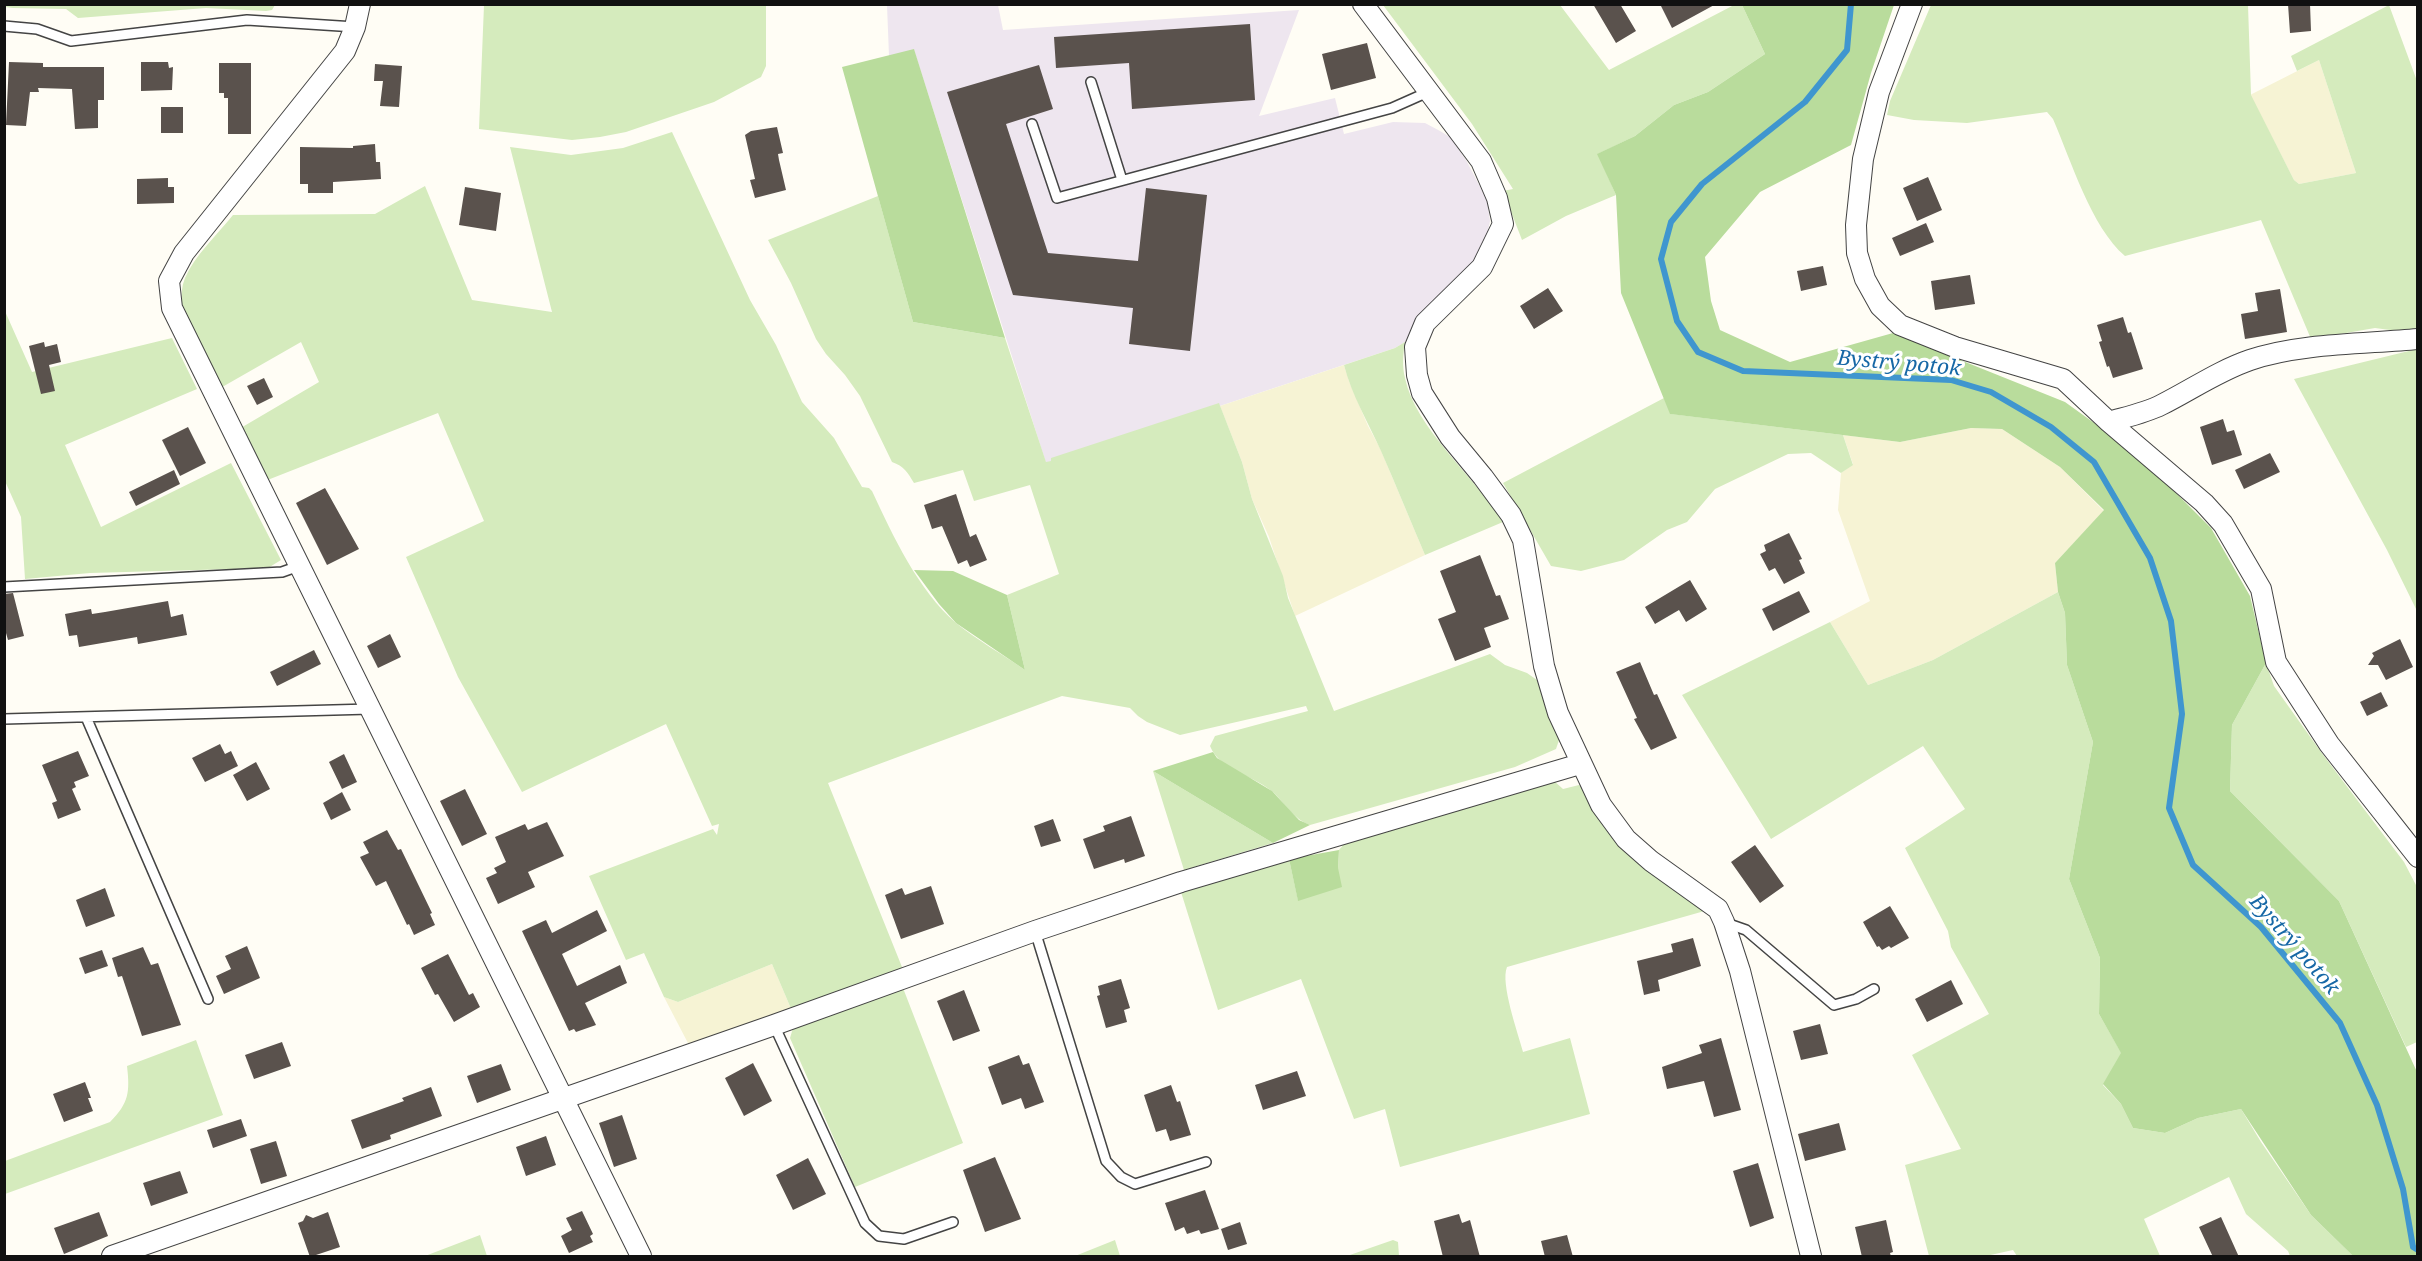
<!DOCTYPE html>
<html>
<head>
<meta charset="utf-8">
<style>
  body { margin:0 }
  #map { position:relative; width:2422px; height:1261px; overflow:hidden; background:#fffdf5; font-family:"Noto Serif",serif }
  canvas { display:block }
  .frame { position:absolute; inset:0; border:6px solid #111; pointer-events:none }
</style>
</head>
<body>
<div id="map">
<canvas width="2422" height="1261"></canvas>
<div class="frame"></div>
</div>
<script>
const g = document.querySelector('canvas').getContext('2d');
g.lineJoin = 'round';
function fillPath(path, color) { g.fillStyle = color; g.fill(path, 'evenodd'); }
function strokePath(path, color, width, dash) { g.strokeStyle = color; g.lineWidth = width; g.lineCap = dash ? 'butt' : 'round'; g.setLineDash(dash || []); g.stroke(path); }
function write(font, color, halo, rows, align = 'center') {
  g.font = font + ' "Noto Serif",serif'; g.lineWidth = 6; g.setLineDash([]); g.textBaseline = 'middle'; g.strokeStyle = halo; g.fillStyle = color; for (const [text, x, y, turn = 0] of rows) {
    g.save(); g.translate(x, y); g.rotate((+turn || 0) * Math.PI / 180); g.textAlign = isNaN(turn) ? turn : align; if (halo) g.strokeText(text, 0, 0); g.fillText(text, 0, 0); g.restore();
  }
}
fillPath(new Path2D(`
  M887 5H998L1003 30 1299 10 1259 116 1335 98 1344 134 1393 122 1425 123 1440 131 1450 137 1466 160 1487 200 1490 221 1485 246 1472 267 1418 318 1405 342 1395 348 1220 406 1219 404 1046 463 914 50 889 56Z`), '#eee6ef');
fillPath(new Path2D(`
  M2319 60 2356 173 2299 184 2294 180 2250 95Z
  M1344 365 1349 381 1368 426 1380 448 1425 555 1295 616 1269 537 1252 499 1242 462 1220 406Z
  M1971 428 2002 429 2060 467 2104 511 2055 563 2058 592 1933 660 1868 685 1830 622 1870 601 1838 510 1841 473 1853 464 1843 435 1900 442Z
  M772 964 792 1011 689 1045 664 997 678 1002Z`), '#f6f3d4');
fillPath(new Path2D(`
  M4 5 5 4 275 5 272 10 266 11 206 8 78 18 66 9 13 8 5 7Z
  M484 5H766V66L761 77 714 102 626 132 600 137 572 140 479 129Z
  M1383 5H1560L1609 70 1734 5H1742L1765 54 1708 92 1674 105 1635 136 1598 154 1616 195 1566 216 1522 240 1503 191 1513 189 1472 124Z
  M1931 5H2248L2251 95 2294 180 2299 184 2356 173 2319 60 2297 71 2291 56 2389 5 2417 81V328L2405 332 2375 328 2311 339 2261 220 2125 256C2091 227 2071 160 2053 119L2047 112 1967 123 1914 120 1887 115 1890 101Z
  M672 132 750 300 776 345 802 402 834 438 862 487 869 488 872 491C893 536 918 590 956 623 977 640 1002 654 1025 670L1007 595 1059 574 1030 485 974 501 963 470 914 483C908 473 904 466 892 462L860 396 845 375 826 354 816 339 791 283 768 240 878 196 913 322 1005 338 1046 462 1051 461V458L1219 403 1242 462 1252 499 1283 576 1288 598 1334 711 1490 654 1505 665 1527 673 1537 680 1560 737 1556 749 1515 767 1310 825C1295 820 1285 804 1274 793 1256 776 1220 771 1210 746L1215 736 1308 711 1306 706 1180 735 1147 722 1138 716 1130 708 1062 696 828 783 904 972 792 1011 772 964 678 1002 664 997 644 953 626 960 589 876 713 829 717 835 719 824 712 826 666 724 522 792 458 677 406 557 484 521 438 413 265 481 239 429 319 382 301 342 217 390C203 359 171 312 185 278 195 255 217 235 233 215L375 214 425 186 472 300 552 312 510 147 571 155 623 148Z
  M4 309 32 372 172 338 197 389 65 445 101 527 231 463 281 560 268 568 90 573 25 579 21 517 5 481Z
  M1405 342C1403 354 1402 366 1405 378 1415 428 1476 478 1503 522L1425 555C1410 520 1396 485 1381 451 1368 422 1352 396 1344 365L1395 348Z
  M2417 349H2418L2417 611 2387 550 2294 379Z
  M1664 398 1671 414 1843 435 1853 465 1841 473 1811 453 1788 454 1715 489 1687 522 1667 530 1624 560 1581 571 1551 566 1503 483Z
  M2058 592 2065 613 2067 665 2093 742 2069 879 2100 958 2099 1014 2122 1054 2103 1085 2121 1104 2133 1128 2165 1133 2198 1118 2241 1109 2261 1142 2311 1215 2353 1256H2290L2288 1251 2246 1214 2229 1177 2144 1219 2160 1256H2017L2013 1250 1986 1256H1929L1905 1165 1961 1149 1912 1055 1989 1014 1951 947 1948 931 1905 848 1965 809 1923 746 1771 839 1682 695 1830 622 1868 685 1933 660Z
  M2266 663 2274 686 2321 752 2404 862 2417 887V1042L2406 1047 2339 901 2230 791 2232 725Z
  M1153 771 1273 843 1184 870Z
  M1554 781 1563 789 1579 785 1586 790 1708 910 1507 967C1500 983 1518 1033 1523 1052L1570 1038 1590 1114 1400 1167 1385 1109 1354 1119 1301 979 1218 1010 1181 892 1289 859 1298 900 1338 868 1339 850 1344 844Z
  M903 988 963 1143 855 1187 790 1038 793 1028Z
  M196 1040 223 1115 5 1194V1161L110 1122C129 1103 130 1092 127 1066Z
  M480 1235 487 1256H425Z
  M1115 1240 1120 1256H1075Z
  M1393 1240 1398 1242 1399 1256H1347Z`), '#d5ebbd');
fillPath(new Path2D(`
  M1742 5H1894L1871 73 1851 145 1760 192 1705 257 1711 301 1720 330 1790 362 1893 333 2065 402 2136 453 2211 528 2250 596 2266 663 2232 725 2230 791 2339 901 2417 1072V1256H2353L2311 1215 2241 1109 2198 1118 2165 1133 2133 1128 2121 1104 2103 1084 2121 1053 2099 1014 2100 958 2069 879 2093 742 2067 665 2065 613 2058 592 2055 563 2104 510 2060 467 2002 429 1971 428 1900 442 1670 414 1621 293 1616 195 1597 154 1635 136 1674 105 1708 92 1765 54Z
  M914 49 1005 338 913 322 842 67Z
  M914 570 953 571 1007 595 1025 670 956 623 939 604Z
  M1213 752 1217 758 1272 791 1299 820 1310 825 1273 843 1153 771Z
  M1339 850 1338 868 1342 887 1298 901 1289 859Z`), '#b9dc9c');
strokePath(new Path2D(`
  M1851 4 1847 50 1805 102 1702 184 1671 222 1661 259 1677 321 1698 352 1743 371 1951 380 1991 392 2051 427 2094 462 2150 558 2171 621 2182 714 2169 808 2193 865 2261 927 2340 1023 2377 1105 2403 1189 2413 1247 2418 1250`), '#3f96cf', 6);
fillPath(new Path2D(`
  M1593 4H1620L1636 31 1616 43Z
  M1660 4H1716L1672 28Z
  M2288 4H2310L2311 31 2290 33Z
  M1250 24 1255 100 1132 109 1129 63 1056 68 1054 37Z
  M1367 43 1376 78 1331 90 1322 54Z
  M9 62 43 63V67H104V100H98V128L75 129 72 89 38 88 39 92H30L26 126 6 125Z
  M141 62H168L169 68 173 67 172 90 141 91Z
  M219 63H251V134H228V98H224V93H219Z
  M375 64 402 66 399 107 380 106 383 81H374Z
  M1039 65 1053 109 1006 124 1048 253 1138 261 1146 188 1207 195 1190 351 1129 344 1133 308 1013 295 947 92Z
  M161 107H183V133H161Z
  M777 127 783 153 778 154 779 160 786 190 755 198 750 180 755 179 745 135 751 131Z
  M375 144 376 162H380L381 179 333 182V193H308V184H300V147L353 148V146Z
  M1928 177 1942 210 1917 221 1903 188Z
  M168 178V187H174V203L137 204V179Z
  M465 187 501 193 496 231 459 225Z
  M1926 223 1934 242 1900 256 1892 238Z
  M1823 266 1827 285 1801 291 1797 271Z
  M1970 275 1975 304 1935 310 1931 281Z
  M1548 288 1563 311 1534 329 1520 306Z
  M2280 289 2287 332 2245 339 2241 314 2258 311 2255 293Z
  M2123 317 2128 333 2131 332 2143 369 2113 378 2109 366 2107 367 2099 342 2102 341 2097 325Z
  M44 342 45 347 57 344 61 362 49 365 55 391 41 394 29 346Z
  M264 378 273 397 257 405 247 386Z
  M2223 419 2227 432 2234 430 2242 455 2212 465 2200 427Z
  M188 427 206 463 180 476 162 440Z
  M2270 453 2280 472 2244 489 2235 470Z
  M174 470 180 484 136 506 129 492Z
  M325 488 359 549 327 565 296 503Z
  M956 494 970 537 976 534 987 560 970 567 967 560 958 564 942 526 932 529 924 505Z
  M1789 533 1802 559 1799 560 1805 573 1784 584 1775 568 1769 571 1760 554 1766 551 1764 545Z
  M1480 555 1496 596 1500 595 1509 619 1484 628 1491 647 1455 661 1438 619 1456 612 1440 571Z
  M1690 580 1707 609 1686 622 1679 610 1655 624 1645 607Z
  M1799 591 1810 612 1773 631 1762 609Z
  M13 593 24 636 8 640 4 626V594Z
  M168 601 171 617 183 614 187 635 138 644 137 637 79 647 77 635 69 636 65 614 91 609 92 614 105 612Z
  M390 634 401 657 378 668 367 646Z
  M2400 639 2413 667 2386 680 2378 665H2368L2374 656 2372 653Z
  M314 650 321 664 277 686 270 672Z
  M1640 662 1654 695 1657 694 1677 738 1651 750 1634 719 1637 718 1616 672Z
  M2381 692 2388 706 2367 716 2360 702Z
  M220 744 225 754 231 751 238 766 205 782 192 758Z
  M78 751 89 776 74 782 76 787 72 789 81 810 58 819 52 803 57 801 42 765Z
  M344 754 357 782 342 789 329 762Z
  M256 762 270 789 247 801 233 775Z
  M465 789 487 834 462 846 440 801Z
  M342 792 351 810 331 820 323 803Z
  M1131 816 1145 856 1125 863 1124 859 1094 869 1083 839 1105 831 1103 826Z
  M1053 819 1061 841 1041 847 1034 826Z
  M547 822 564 856 528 872 535 887 498 904 486 878 497 873 494 868 506 862 495 837 525 824 528 830Z
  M387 830 398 850 401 849 432 913 430 914 435 925 414 935 409 924 407 925 386 881 376 886 360 857 369 853 363 842Z
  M1755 845 1784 886 1760 903 1731 862Z
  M931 886 944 924 901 939 885 895 902 888 905 895Z
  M105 888 115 916 86 927 76 900Z
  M1890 906 1909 938 1891 948 1889 946 1882 950 1879 946 1877 947 1863 922Z
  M597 910 607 931 562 954 577 986 620 965 627 983 585 1003 596 1025 576 1032 574 1029 569 1031 522 931 546 920 552 933Z
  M1693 938 1701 966 1658 980 1660 991 1644 995 1637 961 1673 952 1671 944Z
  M247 946 260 978 224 994 216 976 231 969 225 956Z
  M143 947 151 965 158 963 181 1025 142 1036 122 976 118 977 112 958Z
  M102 950 108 966 85 974 79 958Z
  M448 954 469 995 473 993 480 1007 454 1022 438 994 435 995 421 968Z
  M1121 979 1130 1008 1124 1010 1127 1022 1106 1028 1097 996 1100 995 1098 986Z
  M1951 980 1963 1004 1927 1022 1915 999Z
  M964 990 980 1031 953 1041 937 1001Z
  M1820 1024 1828 1054 1801 1060 1793 1031Z
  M1721 1038 1741 1110 1714 1117 1704 1081 1667 1089 1662 1067 1702 1053 1699 1045Z
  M282 1042 291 1066 254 1079 245 1055Z
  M1019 1055 1023 1065 1029 1063 1044 1102 1025 1109 1021 1098 1002 1105 988 1067Z
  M753 1063 772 1101 744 1116 725 1078Z
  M501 1064 511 1090 477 1103 467 1076Z
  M1297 1071 1306 1096 1263 1110 1255 1085Z
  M85 1082 91 1098H88L93 1111 64 1122 53 1094Z
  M1171 1085 1177 1102 1180 1101 1191 1135 1170 1141 1166 1129 1156 1132 1144 1095Z
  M431 1087 442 1116 390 1135 391 1139 362 1149 351 1120 404 1101 402 1098Z
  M622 1115 637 1159 614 1167 599 1123Z
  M241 1119 247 1136 213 1148 207 1130Z
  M1839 1123 1846 1150 1805 1161 1798 1134Z
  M546 1136 556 1165 526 1176 516 1147Z
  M276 1141 287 1176 261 1184 250 1149Z
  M995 1157 1021 1219 985 1232 963 1170Z
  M808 1158 826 1194 793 1210 776 1175Z
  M1758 1163 1774 1218 1750 1227 1733 1171Z
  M180 1171 188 1193 151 1206 143 1183Z
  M1205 1190 1219 1229 1201 1234 1199 1230 1187 1234 1184 1227 1175 1231 1165 1203Z
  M582 1211 593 1234 590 1236 593 1242 569 1253 561 1236 572 1230 566 1218Z
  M99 1212 108 1236 64 1254 54 1228Z
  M328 1212 340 1247 310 1257 298 1223 303 1221 306 1215 313 1218Z
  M1459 1214 1462 1223 1470 1220 1480 1257H1443L1434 1221Z
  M2221 1217 2239 1257H2213L2199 1227Z
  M1886 1220 1893 1252 1890 1253 1891 1257H1862L1855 1227Z
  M1240 1222 1247 1244 1228 1250 1221 1229Z
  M1567 1235 1573 1257H1545L1541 1241Z`), '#5a524d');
const lane = new Path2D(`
  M4 26 37 29 71 41 247 20 355 27
  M1091 82 1122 180
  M1032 124 1057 198 1392 108 1428 92
  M4 587 282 572 299 566
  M86 717 208 999
  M4 719 370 709
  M1726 923 1746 930 1834 1005 1856 999 1874 989
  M1035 931 1106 1161 1121 1177 1135 1184 1206 1162
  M774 1025 865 1223 879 1236 904 1239 953 1222`);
const street = new Path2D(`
  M360 4 355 27 345 51 184 253 169 281 172 308 641 1256
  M1363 4 1481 161 1497 198 1503 224 1482 267 1425 323 1415 347 1417 375 1422 393 1450 437 1483 477 1511 515 1523 540 1544 666 1558 713 1601 805 1626 839 1651 861 1718 909 1724 922 1740 971 1811 1256
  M1912 4 1879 92 1863 159 1856 225 1857 253 1865 279 1880 306 1900 325 1955 347 2063 379 2109 422 2204 503 2223 524 2261 589 2276 662 2329 744 2418 857
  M2109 422C2126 417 2145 413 2161 405 2191 390 2218 371 2250 360 2300 343 2365 344 2418 339
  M112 1256 774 1025 1035 931 1181 882 1580 764`);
strokePath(lane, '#444', 12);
strokePath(street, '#444', 22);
strokePath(lane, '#fff', 9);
strokePath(street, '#fff', 20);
write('italic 21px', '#1768a6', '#fff', [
  ["Bystrý potok",1899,364,5],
  ["Bystrý potok",2294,945,49]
]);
</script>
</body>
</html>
